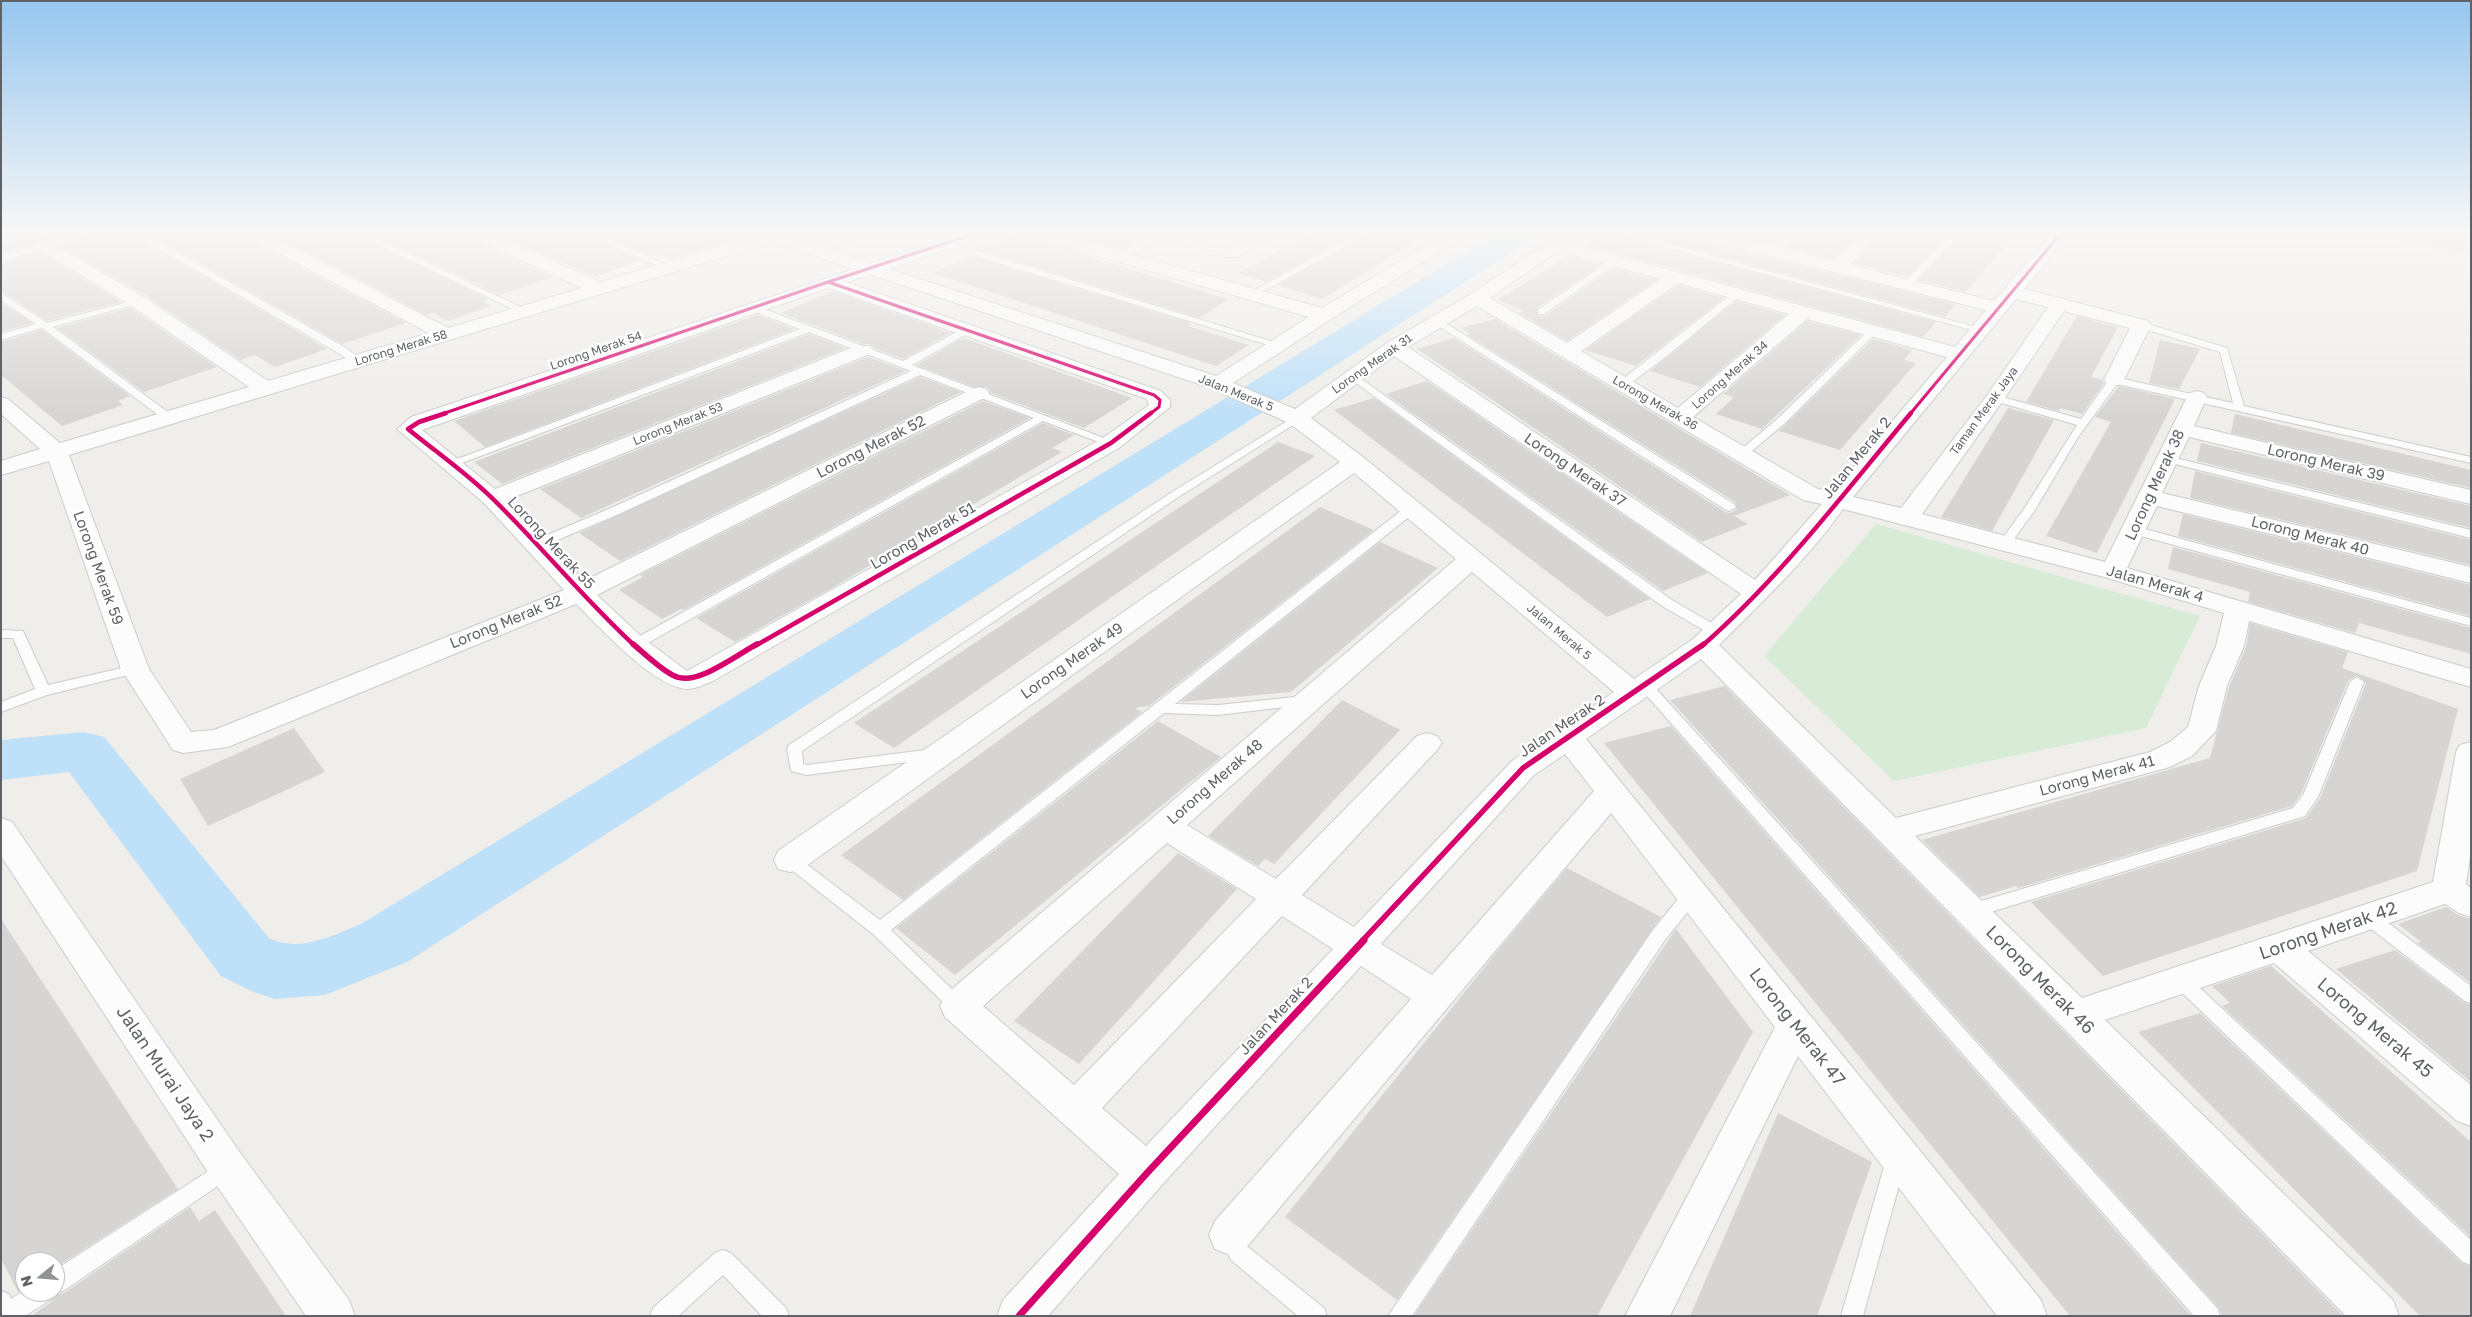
<!DOCTYPE html>
<html>
<head>
<meta charset="utf-8">
<style>
  body { margin:0 }
  #map { position:relative; width:2472px; height:1317px; overflow:hidden; background:#efeeea; font-family:"Golos Text",sans-serif }
  canvas { display:block }
  .frame { position:absolute; inset:0; border:2px solid #5f6368; pointer-events:none }
  .north { position:absolute; left:15px; top:1252px; width:50px; height:50px; box-sizing:border-box; background:#fff; border:1px solid #bfc1c3; border-radius:50%; rotate:253deg; font-size:14px; font-weight:700; line-height:20px; text-align:center; color:#5f6368 }
  .north::after { content:''; display:block; margin:auto; width:18px; height:22px; background:#919496; clip-path:polygon(50% 0,100% 100%,50% 72%,0 100%) }
</style>
</head>
<body>
<div id="map">
<canvas width="2472" height="1317"></canvas>
<div class="frame"></div>
<div class="north">N</div>
</div>
<script>
const g = document.querySelector('canvas').getContext('2d');
g.lineJoin = 'round';
function fillPath(path, color) { g.fillStyle = color; g.fill(path, 'evenodd'); }
function strokePath(path, color, width, dash) { g.strokeStyle = color; g.lineWidth = width; g.lineCap = dash ? 'butt' : 'round'; g.setLineDash(dash || []); g.stroke(path); }
function write(font, color, halo, rows, align = 'center') {
  g.font = font + ' "Golos Text",sans-serif'; g.lineWidth = 4.5; g.setLineDash([]); g.textBaseline = 'middle'; g.strokeStyle = halo; g.fillStyle = color; for (const [text, x, y, turn = 0] of rows) {
    g.save(); g.translate(x, y); g.rotate((+turn || 0) * Math.PI / 180); g.textAlign = isNaN(turn) ? turn : align; if (halo) g.strokeText(text, 0, 0); g.fillText(text, 0, 0); g.restore();
  }
}
fillPath(new Path2D(`
  M2357 232H2471V255Z`), '#e2e0da');
fillPath(new Path2D(`
  M1876 524 2200 616 2146 728 1894 781 1764 656Z`), '#d8ebd6');
fillPath(new Path2D(`
  M1499 232H1537L1532 239 407 962 325 995 275 999 251 991 221 976 69 772 1 780V740L84 732 104 737 269 938C299 953 332 936 361 924Z`), '#bfe0f9');
fillPath(new Path2D(`
  M27 232H78L49 240 39 239 35 244 1 253V241L16 238 19 234Z
  M99 232H129L327 349 275 367 255 355 240 360 145 295 58 246Z
  M144 232H242L245 238 406 323 342 344Z
  M268 232H350L488 299 483 301 491 306 448 321 433 313 427 315Z
  M366 232H464L467 238 553 277 500 295Z
  M491 232H580L640 260 595 277Z
  M597 232H749V234L671 259 657 254 652 256Z
  M1020 232H1025L1028 238 1228 299 1200 318 982 251Z
  M1059 232H1147L1150 234 1120 249Z
  M1314 232H1357L1266 282 1238 273Z
  M1373 232H1432L1322 299 1278 285Z
  M1605 232H1608L1936 322 1923 337 1585 245Z
  M1629 232H1685L1689 238 1956 304 1945 317Z
  M1760 232H1792L1773 244 1751 239Z
  M1806 232H1862L1833 259 1786 248Z
  M1883 232H1952L1907 277 1854 264Z
  M1964 232H2017L1966 292 1919 280Z
  M39 251 121 302 47 321 1 291V263Z
  M970 256 1191 323 1188 326 1249 345 1216 366 933 273Z
  M1568 256 1601 265 1537 308V315L1545 316 1613 268 1657 280 1567 341 1519 313 1524 311 1498 300Z
  M1678 285 1724 298 1636 366 1585 350Z
  M832 291 915 320 950 333 903 359 874 348 870 344H863L781 313Z
  M1736 301 1785 315 1700 387 1650 371Z
  M1 302 32 323 1 332Z
  M130 308 217 367 144 392 57 328Z
  M757 315 795 329 485 447 454 421Z
  M2077 316 2118 327 2091 377 2102 380 2104 383 2082 414 2060 408 2059 411 2026 402Z
  M1495 319 1790 495 1734 516 1748 524 1702 542 1417 349 1454 338 1725 512 1731 513 1737 509 1735 502 1467 335 1470 334 1461 328Z
  M1807 321 1861 335 1762 429 1716 414 1734 397 1723 394Z
  M42 330 130 396 118 401 123 405 62 426 1 375V342Z
  M809 334 846 348 502 484 474 462Z
  M963 338 1006 353 1132 398 1084 428 991 393 987 387H974L916 365Z
  M1873 339 1912 350 1904 360 1916 363 1840 450 1779 431Z
  M2160 340 2200 349 2179 389 2149 383Z
  M868 357 906 371 581 518 540 489Z
  M920 377 961 392 620 561 579 533Z
  M1427 381 1708 573 1663 591 1386 394Z
  M2119 386 2175 399 2097 553 2046 536 2111 422 2095 417Z
  M1374 398 1650 599 1607 617 1334 410Z
  M983 401 1030 418 683 610 681 609 662 619 619 590 643 577 640 575Z
  M2008 408 2054 420 1992 531 1941 517Z
  M2235 414 2471 470V488L2231 433Z
  M1043 423 1074 435 1052 448 1062 452 830 589 735 642 696 618Z
  M1278 442 1315 456 894 748 854 723Z
  M2201 443 2471 506V528L2197 461Z
  M2195 471 2471 540V565L2190 498Z
  M1320 507 1374 530 1149 706 1135 708 1142 712 903 900 841 855Z
  M2183 514 2471 585V616L2178 536Z
  M1380 542 1438 568 1291 692 1180 702Z
  M2173 547 2471 628V654L2359 623 2355 633 2248 602 2250 592 2168 569Z
  M2250 623 2348 652 2342 668 2458 709 2417 871 2103 976 2031 902 2306 818 2320 798 2366 683 2357 675 2348 681 2301 794 2292 806 2018 888 2016 886 1980 897 1922 840 2210 758 2229 687 2246 647Z
  M1725 686 2343 1316H2222L2218 1307 1670 700Z
  M1342 700 1400 730 1274 864 1265 859 1258 866 1208 836Z
  M1158 721 1221 757 955 975 896 928Z
  M1671 726 2191 1316H2070L1604 743Z
  M294 728 325 772 208 826 180 779Z
  M1178 853 1237 889 1079 1064 1014 1021Z
  M1567 868 1661 917 1397 1300 1285 1217 1495 954Z
  M2446 907 2458 915 2471 919V983L2417 943 2421 942 2398 924Z
  M1 919 178 1189 55 1268V1262H25V1288L18 1292 1 1259Z
  M1676 929 1753 1032 1597 1316H1417L1415 1314Z
  M2395 950 2464 1002 2471 1005V1082L2336 969Z
  M2271 966 2471 1142V1237L2222 1006 2230 1003 2212 986Z
  M2200 1013 2462 1263 2471 1267V1316H2420L2138 1032Z
  M1778 1113 1872 1162 1817 1316H1690Z
  M190 1207 199 1221 215 1210 286 1316H31L51 1302 54 1295 64 1293Z`), '#d6d5d3');
const service = new Path2D(`
  M84 232H97L1 261V255Z
  M131 232H141L346 348 364 361 355 363Z
  M352 232H362L529 311 521 313Z
  M582 232H593L674 268 667 270Z
  M864 232H929L925 235 864 238 811 251 807 248Z
  M1149 232H1162L1235 253 1231 256 1165 238 1123 258H1117V254L1156 235Z
  M1361 232H1371L1255 296 1247 294Z
  M1610 232H1623L1987 330 1979 332Z
  M1795 232H1804L1776 253H1770V249Z
  M1954 232H1962L1910 287H1904V283Z
  M942 242H948L1283 345 1275 347 942 246Z
  M1612 259 1619 261 1544 314H1538V310Z
  M1734 292 1742 294 1668 355 1627 386H1619V382Z
  M1 293 47 323 140 299V303L53 327 173 416V420H165L42 328 1 340V334L36 324 1 300Z
  M753 305 903 361 964 328H970V332L912 365 1117 443 1111 446 1107 445 1043 421 639 648H629L627 645 629 642 1034 418 920 375 619 514 541 547H533L531 544 533 541 611 508 911 371 809 332 454 466 450 467 444 464 800 329 750 310V306Z
  M1437 318 1734 504 1736 507 1730 511 1726 510 1434 323V319Z
  M2141 322 2227 348 2244 406 2471 457V463L2117 384 2078 437 2035 510 2009 546H2001L1999 543 2024 509 2077 425 1991 400V396H1999L2081 419 2110 378 2114 377 2233 403 2220 352 2138 327V323Z
  M1870 329 1878 331 1784 424 1746 456H1738V452L1776 420Z
  M1353 373 1672 600 1722 629 1724 632 1722 635H1712L1662 606 1349 378V374Z
  M1297 415 1302 418 1301 420 1180 496 802 751 803 764 807 765 933 749 938 750 940 754 938 758 807 775 791 771 787 749 789 745 1172 492Z
  M2167 456 2471 530V538L2163 461V457Z
  M1411 505 1415 506 1417 509 1415 512 1175 704 1218 705 1305 696 1310 698 1312 701 1310 704 1218 715 1164 713 891 930 964 1001 967 1006 964 1011 958 1014 952 1011 874 935 784 864 782 860 784 856 790 854 796 856 880 920 1407 506Z
  M2134 526 2471 618V626L2130 533 2128 530Z
  M1 630 23 631 48 685 135 665 142 669 140 672 47 695 1 712V702L35 689 13 638H1Z
  M2357 677 2364 682 2318 797 2305 816 1971 918 1965 916 1963 911 1965 906 2293 808 2303 795 2350 682Z
  M1645 680 1650 682 2217 1308 2220 1316H2194L1640 688 1638 685Z
  M1692 888 1698 889 1700 894 1698 899 1665 940 1412 1316H1388L1653 930 1686 889Z
  M2368 910 2374 912 2471 986V1003L2465 1001 2362 922 2359 917 2362 912Z
  M2180 973 2186 975 2471 1240V1265L2463 1262 2174 985 2171 980 2174 975Z
  M1896 1151 1903 1153 1906 1160 1863 1316H1841L1886 1160 1889 1153Z
  M227 1159 234 1161 237 1168 234 1175 63 1291 53 1293 50 1300 25 1316H1V1291L9 1294 11 1299 25 1290 55 1292V1270Z
  M1230 1225 1237 1228 1247 1246 1324 1308 1327 1316H1298L1231 1260 1219 1235 1223 1228Z
  M723 1250 731 1253 786 1308 789 1316H762L723 1275 678 1316H650L653 1308 715 1253Z`);
const minor = new Path2D(`
  M1 232H18L16 236 1 239Z
  M244 232H264L448 328 582 288 468 236 466 232H487L600 282 756 236 753 232H780L872 263 963 232H987L985 236 889 269 1216 376 1309 317 1029 236 1027 232H1053L1322 308 1448 232H1467L1465 236 1331 319 1233 383 1295 409 1387 343 1471 294 1564 232H1576L1578 235 1569 243 1955 347 1986 310 1689 236 1687 232H1714L1834 261 1864 232H1881L1850 265 1994 301 2053 232H2070L2024 289 2148 321 2151 325 2124 380 2121 384 2114 386 2107 384 2104 380 2130 328 2064 311 2002 402 1922 514 2105 562 2187 397 2190 393 2197 391 2204 393 2207 397 2194 426 2471 490V504L2189 437 2162 493 2471 567V583L2157 506 2127 568 2471 669V687L2249 621 2244 646 2227 686 2216 731 2192 756 2170 767 1915 836 2082 998 2433 882 2456 752 2460 745 2471 742V851L2466 884 2471 888V917L2459 913 2445 904 2308 951 2471 1085V1126L2457 1121 2274 963 2105 1020 2393 1300 2399 1316H2346L1701 659 1586 739 2041 1300 2047 1316H1997L1798 1056 1670 1316H1625L1775 1027 1611 813 1245 1249 1230 1255 1215 1249 1209 1235 1215 1221 1411 999 1361 966 1161 1186 1048 1316H997L1003 1300 1119 1174 945 1017 940 1006 945 995 1456 559 1354 473 802 869 790 872 778 869 774 860 778 851 1340 462 1289 423 1211 388 872 275 846 282 1161 391 1170 400V407L1119 448 713 681C705 684 695 689 687 689 653 687 600 627 576 604L228 747 183 753 173 750 121 669 49 461 1 475V461L40 449 1 414V397L8 399 60 443 249 387 130 305 39 249 36 245 39 241 45 240 144 297 268 381 429 333 246 236ZM773 242 854 269 411 417 397 429 484 503 564 590 214 730 191 732 149 669 69 455ZM1558 251 1661 279 1567 343 1490 298ZM1678 283 1789 314 1678 408 1581 351ZM828 288 1147 399 1149 405 1103 438 687 671 644 639 597 595 986 397 989 393 986 389 979 387 972 389 584 581 507 500 870 354 873 350 870 346H856L495 489 422 430ZM2016 299 2048 307 1988 394 1901 508 1853 497ZM1477 306 1803 500 1822 504 1755 580 1408 347ZM1807 319 1947 357 1832 492 1818 489 1693 417ZM1394 356 1741 594 1693 639 1634 679 1363 457 1311 418ZM1843 509 2104 577 2224 613 2216 646 2199 686 2188 727 2170 742 2150 752 1896 818 1719 645C1762 602 1808 559 1843 509ZM1472 572 1614 692 1512 761 1354 927 1302 895 1437 750 1442 743 1437 736 1427 733 1417 736 1276 879 1187 825ZM1565 754 1594 791 1432 975 1381 944 1534 775ZM1167 843 1256 899 1074 1085 983 1006ZM1282 916 1333 949 1146 1146 1102 1108Z
  M1260 232H1280L1278 236 1237 257H1225L1222 253 1225 249Z
  M2275 232H2294V233L2292 237 2286 238 2277 236Z
  M1 818 12 822 241 1154 349 1300 355 1316H306L213 1180 1 856Z`);
strokePath(service, '#cbcccc', 2);
strokePath(minor, '#cbcccc', 2);
fillPath(service, '#fdfcfc');
fillPath(minor, '#fdfcfc');
strokePath(new Path2D(`
  M828 282 1154 395 1160 400 1159 407 1150 414
  M828 282 979 232
  M442 414 828 282
  M1910 414 2062 232`), '#d6006c', 3);
strokePath(new Path2D(`
  M446 413 419 422 408 429C436 452 468 474 494 500 542 547 585 600 635 646
  M755 646 1111 443 1151 413
  M1702 646C1781 577 1844 493 1911 413`), '#d6006c', 4.5);
strokePath(new Path2D(`
  M633 644C644 653 664 673 677 677 698 685 737 655 757 644
  M1362 941 1523 768 1704 644`), '#d6006c', 5.5);
strokePath(new Path2D(`
  M1019 1316 1147 1173 1364 940`), '#d6006c', 7);
const sky = g.createLinearGradient(0, 0, 0, 416);
sky.addColorStop(0, '#97c6ef');
sky.addColorStop(0.56, '#f8f7f6');
sky.addColorStop(1, '#f8f7f600');
g.fillStyle = sky;
g.fillRect(0, 0, 2472, 416);
write('12px', '#5f6368', '#fff', [
  ["Lorong Merak 58",401,348,-17],
  ["Lorong Merak 54",596,351,-19],
  ["Lorong Merak 31",1372,364,-35],
  ["Lorong Merak 34",1730,375,-41],
  ["Jalan Merak 5",1236,393,22],
  ["Lorong Merak 36",1655,403,30],
  ["Taman Merak Jaya",1984,411,-54],
  ["Lorong Merak 53",678,424,-22],
  ["Jalan Merak 5",1559,632,40]
]);
write('15px', '#5f6368', '#fff', [
  ["Lorong Merak 52",871,447,-27],
  ["Jalan Merak 2",1857,458,-51],
  ["Lorong Merak 39",2326,463,13],
  ["Lorong Merak 37",1575,470,34],
  ["Lorong Merak 38",2155,485,-65],
  ["Lorong Merak 51",923,536,-30],
  ["Lorong Merak 40",2310,536,14],
  ["Lorong Merak 55",551,543,47],
  ["Lorong Merak 59",98,568,70],
  ["Jalan Merak 4",2155,584,16],
  ["Lorong Merak 52",506,622,-22],
  ["Lorong Merak 49",1072,661,-35],
  ["Jalan Merak 2",1562,726,-34],
  ["Lorong Merak 41",2097,776,-15],
  ["Lorong Merak 48",1215,782,-41],
  ["Jalan Merak 2",1276,1016,-47]
]);
write('18px', '#5f6368', '#fff', [
  ["Lorong Merak 42",2328,931,-19],
  ["Lorong Merak 46",2040,980,45],
  ["Lorong Merak 47",1797,1027,52],
  ["Lorong Merak 45",2375,1028,40],
  ["Jalan Murai Jaya 2",165,1074,56]
]);
</script>
</body>
</html>
